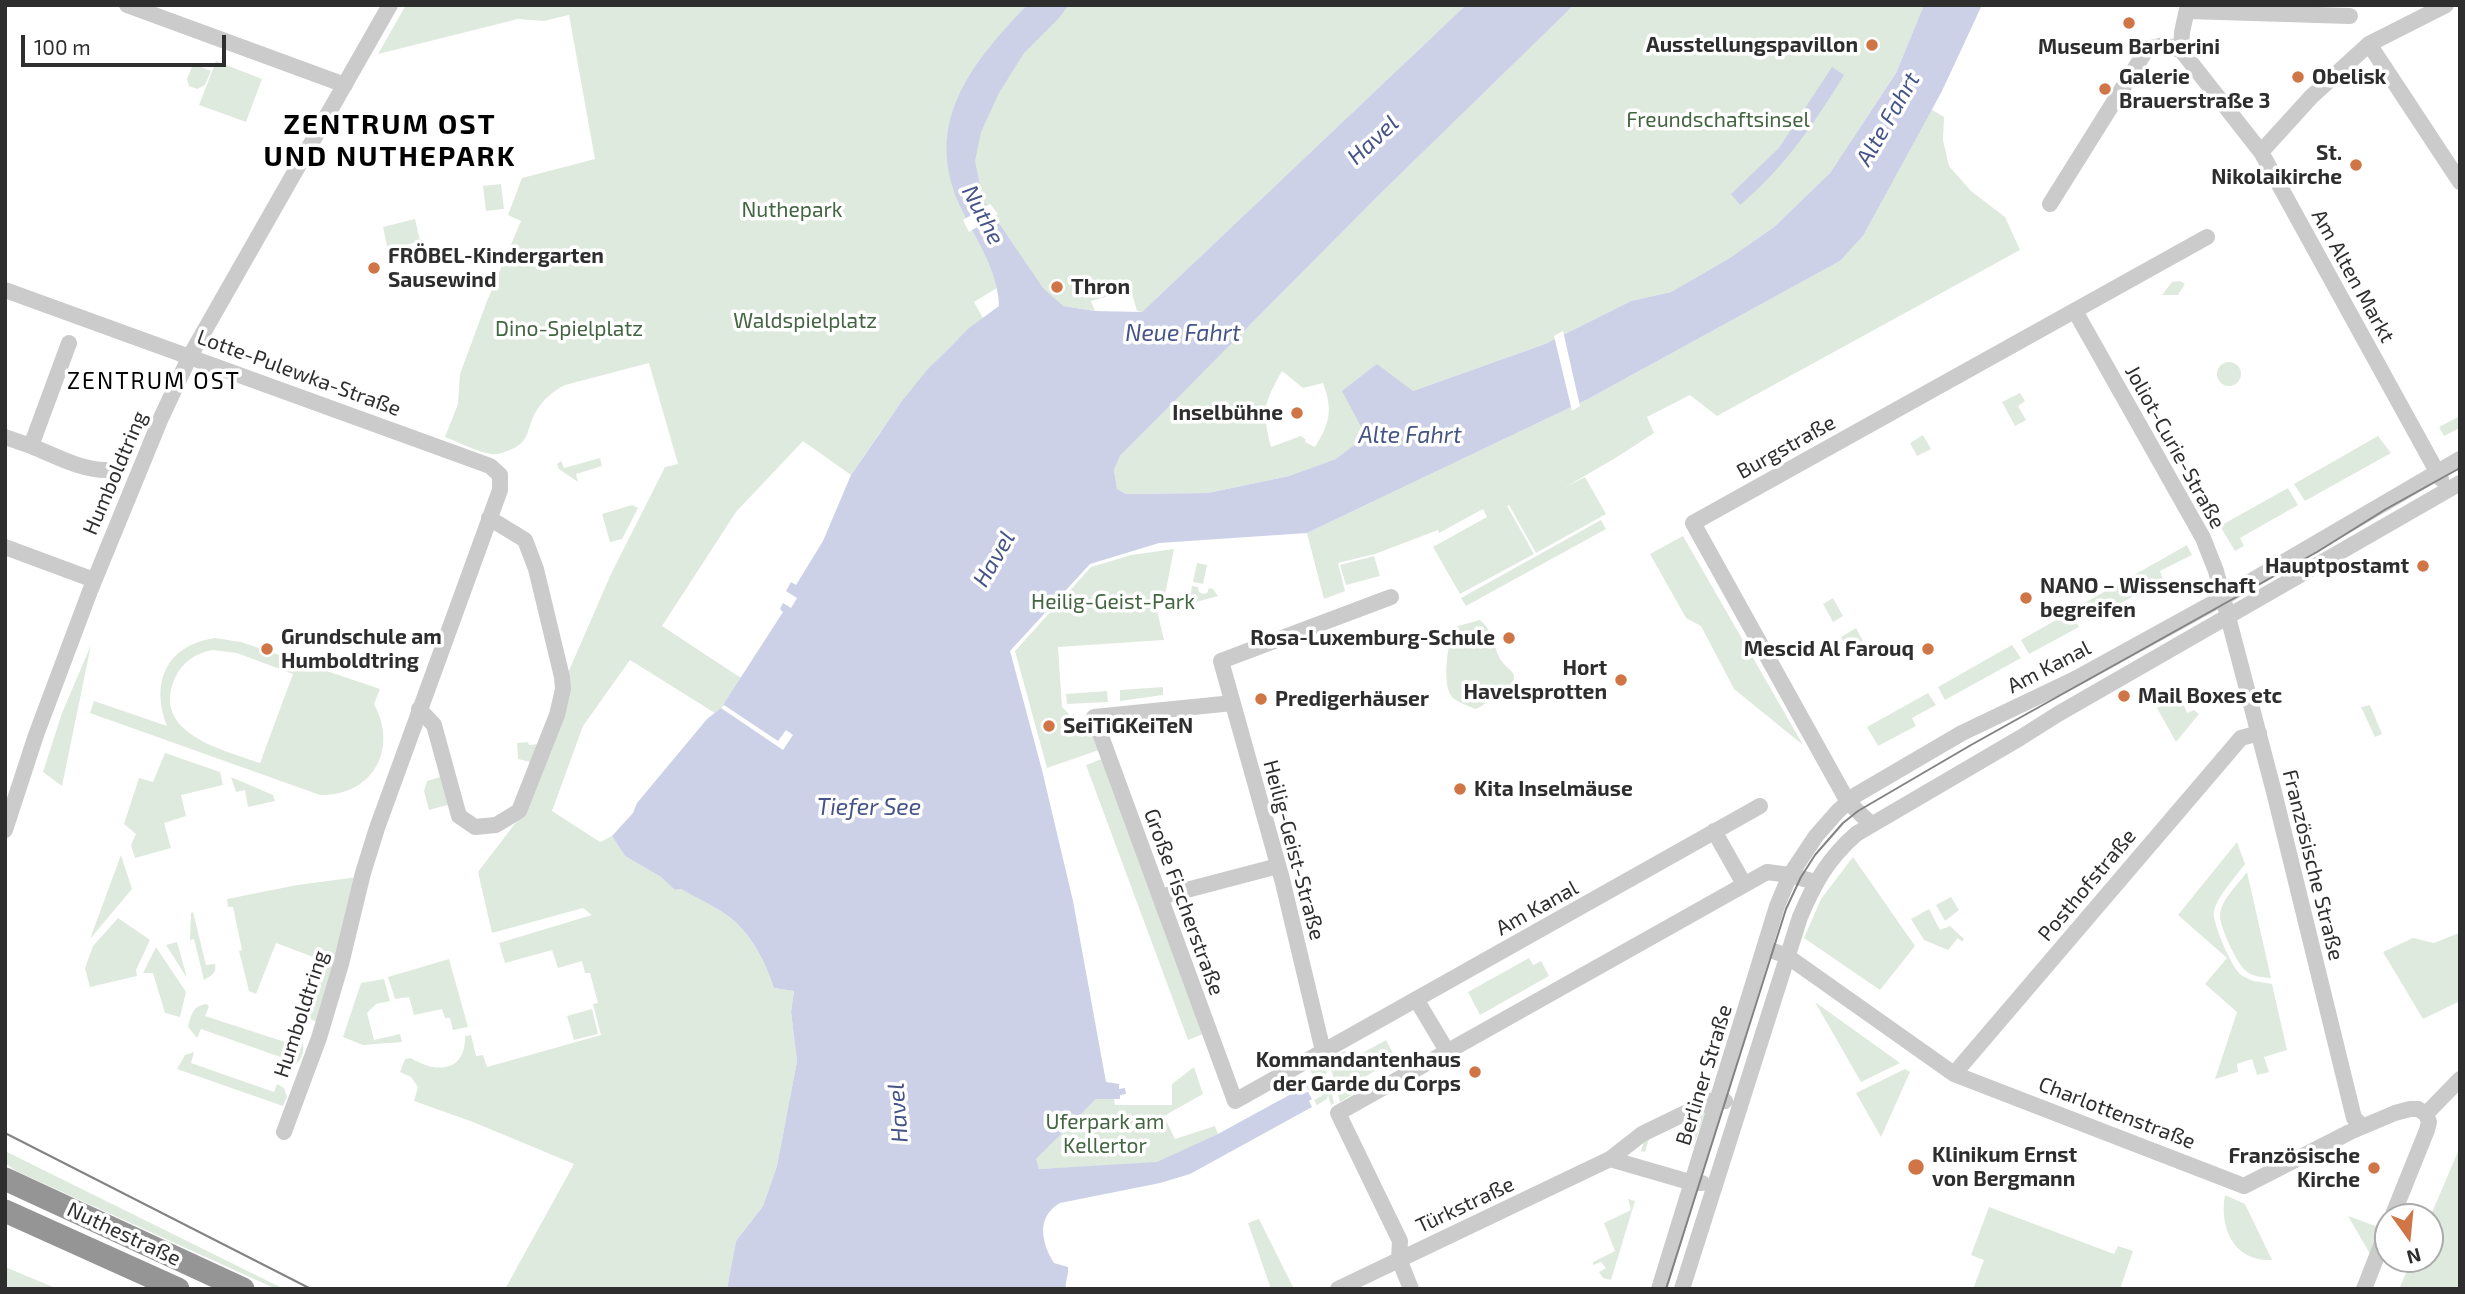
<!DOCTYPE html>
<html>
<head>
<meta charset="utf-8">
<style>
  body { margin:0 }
  #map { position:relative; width:2465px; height:1294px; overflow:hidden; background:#fff; font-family:"Exo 2",sans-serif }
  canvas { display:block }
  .frame { position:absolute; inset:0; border:7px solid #2e2e2e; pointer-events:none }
  .north { position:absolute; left:2374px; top:1203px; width:70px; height:70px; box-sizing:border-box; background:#fff; border:2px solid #ababab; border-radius:50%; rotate:165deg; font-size:19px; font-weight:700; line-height:28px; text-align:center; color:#2e2e2e }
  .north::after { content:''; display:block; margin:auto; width:24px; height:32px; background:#d07546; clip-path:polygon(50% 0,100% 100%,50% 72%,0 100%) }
  .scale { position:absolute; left:21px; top:35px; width:205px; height:32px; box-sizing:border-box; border:4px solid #2e2e2e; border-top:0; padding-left:9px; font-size:21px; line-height:24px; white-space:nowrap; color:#2e2e2e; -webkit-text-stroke:5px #fff; paint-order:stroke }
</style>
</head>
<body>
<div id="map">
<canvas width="2465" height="1294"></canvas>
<div class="frame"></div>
<div class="north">N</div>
<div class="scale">100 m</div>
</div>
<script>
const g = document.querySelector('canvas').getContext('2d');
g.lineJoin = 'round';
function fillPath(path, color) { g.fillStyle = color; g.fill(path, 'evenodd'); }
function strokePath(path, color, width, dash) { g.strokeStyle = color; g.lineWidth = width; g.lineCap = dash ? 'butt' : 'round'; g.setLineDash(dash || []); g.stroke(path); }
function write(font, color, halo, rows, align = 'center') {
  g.font = font + ' "Exo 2",sans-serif'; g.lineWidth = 7; g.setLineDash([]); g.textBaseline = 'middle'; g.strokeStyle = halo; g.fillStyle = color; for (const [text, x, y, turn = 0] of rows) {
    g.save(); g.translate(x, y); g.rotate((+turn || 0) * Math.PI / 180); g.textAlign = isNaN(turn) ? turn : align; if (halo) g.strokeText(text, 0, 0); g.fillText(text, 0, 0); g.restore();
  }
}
fillPath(new Path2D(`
  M406 5H1466L1142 312 1137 311 1131 290 1091 301 1095 311 1063 306 997 288 974 302 983 318C928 360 890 418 851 475L803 441 736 512 662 626 741 678 721 708 715 713 630 660 583 726 552 811 600 842 612 836 625 856 661 877 675 890 681 889C696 897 714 905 728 916 751 933 765 961 774 988L794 991 791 1012 797 1061 777 1166 763 1206 736 1241 727 1289H505L574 1164 473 1122 414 1101 418 1087 411 1077 400 1072 405 1059 411 1058C436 1074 466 1072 465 1036L471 1035 476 1056 483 1055 487 1067 601 1035 593 1004 598 1003 590 973H585L582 961 558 968 552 950 505 963 499 943 592 915 583 908 492 933 478 872 520 817 564 682 611 574 665 467 678 464 649 363 565 385C553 391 544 399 537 410 525 428 533 442 507 451 502 453 496 455 491 454 476 451 460 443 445 437L458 404 460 374 487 301 521 221 508 215 522 178 595 159 569 15 544 21 518 19 378 54Z
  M1574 5H1924L1896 73 1830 173 1774 227 1728 259 1671 292 1631 301 1545 344 1413 391 1366 436 1337 459 1289 476 1208 493 1126 494 1117 489 1114 470 1120 456 1380 194ZM1282 371 1303 388 1323 383C1333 410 1330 423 1315 447L1305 442 1306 440 1301 436 1271 447C1262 410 1263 405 1282 371Z
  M216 61 262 79 246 122 199 105Z
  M193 64 211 71 205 85 197 89 189 86 187 79Z
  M1931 109 1944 117 1943 140 1949 166 1971 191 2005 217 2020 250 1717 416 1690 395 1647 417 1654 433 1617 457 1564 488 1585 477 1606 514 1536 553 1509 505 1507 506 1534 554 1460 594 1433 547 1487 517 1483 509 1439 533 1438 530 1375 554 1338 563 1345 591 1324 599 1307 533 1588 399 1840 261 1863 236Z
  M501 184 504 209 486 211 483 186Z
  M415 219 420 241 388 250 383 227Z
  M2180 281 2185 284 2178 295H2162L2172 282Z
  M2217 374a12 12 0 1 1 24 0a12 12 0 1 1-24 0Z
  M2020 393 2025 401 2018 406 2026 420 2015 426 2002 402Z
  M2460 416V428L2444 436 2439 427Z
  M1923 435 1931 449 1917 456 1910 443Z
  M2378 436 2391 453 2305 501 2294 484Z
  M600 458 602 466 576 474 578 482 559 469 557 464 561 461 564 468Z
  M2288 488 2298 505 2240 538 2244 546 2235 551 2220 526Z
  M632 505 638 508 622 539 610 542 602 514Z
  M1601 520 1606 529 1466 606 1461 598Z
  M1683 536 1803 745 1734 689 1701 626 1686 618 1650 554Z
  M2187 545 2192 555 2160 571 2163 580 2088 621 2079 606Z
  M1174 549 1164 600 1154 598 1164 640 1058 647 1062 707 1073 718 1090 725 1099 750 1047 768 1015 651 1091 567 1131 555Z
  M1374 556 1380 576 1346 585 1340 565Z
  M1197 563 1207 565 1203 584 1193 582Z
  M1192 586 1198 587 1199 592 1203 594 1207 593 1209 588 1213 589 1218 596 1189 604Z
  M1833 598 1843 616 1833 622 1823 604Z
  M2070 612 2079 627 2029 654 2021 640Z
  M1480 620C1497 635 1492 649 1503 663 1507 668 1516 672 1514 680 1513 685 1481 708 1475 709 1469 706 1460 703 1454 699 1440 687 1449 647 1451 631L1454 627Z
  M1856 628 1864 643 1849 652 1841 637Z
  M215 638 241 642 380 689 374 704C399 750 372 796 320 795L90 713 94 701 167 726C150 683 166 645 215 638ZM212 650 237 653 293 674 260 763C223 750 150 733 175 678 182 662 196 653 212 650Z
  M91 645 62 786 43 772 62 713Z
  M2012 645 2021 658 1945 700 1938 687Z
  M1163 687V695L1120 701V690Z
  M1107 691 1108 702 1067 704 1066 694Z
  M1928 693 1936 705 1912 718 1916 726 1878 746 1867 727Z
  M2180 696 2187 713 2194 710 2199 714 2176 742 2157 708Z
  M2370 705 2382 734 2375 737 2361 707Z
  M528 742 529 745 540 744 534 763 518 759 517 743Z
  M165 753 220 772 223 785 181 795 186 816 164 823 171 848 135 858 131 845 136 834 124 824 139 778 153 782Z
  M1102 759 1203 1034 1188 1040 1086 765Z
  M443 776 451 804 429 810 424 791 427 781Z
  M231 777 273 795 275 801 248 807 245 790 236 792Z
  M2237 842 2245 864C2235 878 2219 894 2214 910 2211 921 2232 968 2241 975 2251 982 2261 982 2272 984L2287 1050 2264 1057 2269 1072 2257 1075 2252 1059 2237 1064 2238 1072 2215 1079 2237 1012 2205 984 2227 958 2178 915Z
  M121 855 132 889 90 939Z
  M1853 857 1915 946 1880 990 1804 938 1821 899Z
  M2247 872 2271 978C2261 977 2252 977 2245 970 2237 964 2219 925 2220 915 2221 900 2238 884 2247 872Z
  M358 877 318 1022 302 1016 324 961 276 943 256 994 249 991 239 951 242 950 233 907H228L227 899 297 885Z
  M1951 897 1959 910 1945 921 1936 905Z
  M1929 909 1940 930 1950 926 1964 939 1962 942 1958 938 1948 950 1924 940 1911 919Z
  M193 912 206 965 215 964C217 973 211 976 204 980L194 939 190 940 191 913Z
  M118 918 150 940 136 970 137 976 90 987 85 968 93 946Z
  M2459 933 2460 1001 2423 1019 2383 952 2413 938 2434 943Z
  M177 942 187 978 166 945Z
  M156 947 186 992 180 1017 165 1013 153 973H143Z
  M1529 958 1533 965 1541 961 1549 976 1480 1015 1468 992Z
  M449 959 468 1027 453 1030 450 1018H445L442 1009 414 1015 409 997 395 999 388 977Z
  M384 979 390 1001 376 1004 367 1013 374 1040 400 1034 402 1042 363 1045 343 1037 361 983Z
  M1815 1002 1900 1063 1861 1082Z
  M206 1004 209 1006 205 1016 291 1044 295 1036 302 1041C307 1054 298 1068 283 1069L286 1059 201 1029 197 1038 188 1027C191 1015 193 1006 206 1004Z
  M592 1009 598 1034 574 1040 567 1016Z
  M1386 1040 1396 1059 1361 1079 1363 1088 1340 1102 1328 1057 1345 1051 1350 1060Z
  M194 1052 191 1063 274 1092 277 1084 284 1088 287 1097 283 1106 177 1069 185 1055Z
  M1323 1059 1327 1073 1315 1079 1309 1068Z
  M1194 1067 1203 1094 1164 1116 1175 1139 1215 1126 1218 1134 1157 1163 1039 1169 1035 1159 1096 1099H1114L1115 1105H1172V1084Z
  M1905 1069 1910 1072 1881 1137 1856 1093Z
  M1328 1078 1334 1103 1331 1105 1328 1095 1327 1099 1317 1105 1314 1100 1322 1096 1316 1086 1308 1090 1305 1085 1316 1079 1318 1084Z
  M1706 1110 1693 1148 1687 1137 1686 1122 1649 1139 1645 1152 1641 1151 1645 1138Z
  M2460 1147V1289H2399L2412 1259H2430V1217Z
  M5 1151 284 1289H276L16 1171 5 1163Z
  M2225 1195 2245 1204 2272 1260C2234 1262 2219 1228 2225 1195Z
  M1628 1199 1635 1201 1611 1280 1603 1278 1599 1272 1606 1268 1601 1262 1593 1265V1262L1615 1251 1604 1223 1631 1210Z
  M1989 1207 2114 1254 2118 1246 2133 1251 2120 1289H1973L1984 1260 1971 1255Z
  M2348 1216 2381 1228 2370 1254Z
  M1259 1219 1294 1289H1271L1248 1223Z
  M5 1267 58 1289H5Z`), '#dfeade');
fillPath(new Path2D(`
  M1027 5H1069L1058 19 1024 53 999 93 981 132 975 161 983 200 1043 288 1063 306 1095 311 1142 312 1466 5H1574L1380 194 1120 456 1114 470 1117 489 1126 494 1208 493 1289 476 1336 459 1366 436 1342 391 1377 364 1413 391 1545 344 1631 301 1671 292 1728 259 1774 227 1830 173 1896 73 1924 5H1982L1942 91 1863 236 1840 261 1588 399 1307 533 1159 543 1090 564 1010 651 1042 770 1073 901 1106 1082 1119 1084V1089L1125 1088 1126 1094 1120 1095V1099H1096L1036 1159 1039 1169 1157 1162 1218 1134 1302 1088 1304 1093 1308 1092 1312 1099 1309 1101 1312 1107 1190 1174 1160 1183 1060 1203C1036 1217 1041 1242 1054 1263L1068 1267C1069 1275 1065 1280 1066 1289H727L736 1241 763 1206 777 1166 797 1061 791 1012 794 991 774 988C765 961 751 933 728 916 714 905 696 898 681 889L675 890 661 877 625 856 612 836 633 813 637 803 707 719 721 708 783 612 780 609 783 603 791 608 797 598 786 591 791 582 796 585 823 541 851 475 902 401 927 370 969 328 999 306C998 271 978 243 963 212 920 126 969 66 1027 5Z
  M1832 67 1844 75C1814 124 1784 168 1740 205L1731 194 1779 148Z`), '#ccd1e7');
fillPath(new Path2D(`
  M990 204 998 214 969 232 963 220Z
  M1563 331 1580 406 1572 411 1554 336Z
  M724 705 778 741 786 730 793 735 783 750 721 708Z`), '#fff');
strokePath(new Path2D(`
  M127 5 345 85
  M2187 11 2350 16
  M2369 44 2460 182
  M2181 50 2182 32 2188 5
  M2261 152 2311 97 2369 44 2446 5
  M2050 204 2147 49 2164 45 2181 50 2261 152 2441 479
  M5 290 490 466 500 475V490L377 828 363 873 341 964 319 1038 284 1132
  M2075 311 2203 538 2216 571 2274 792 2354 1118 2362 1126
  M69 343 31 446C54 455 80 470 106 470
  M5 437 31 446
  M5 547 94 580
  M1233 703 1094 717 1235 1101 1760 806
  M419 709 434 725 459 816 475 827 496 825 519 811 557 715 563 689 562 677 536 569 525 540 489 518
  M1871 824 1848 802 1693 523 2207 237
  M5 830 36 735 90 591 161 418 190 356 390 5
  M1714 831 1744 884
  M1160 897 1278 866
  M1765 948 1787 956 1954 1074 2244 1186 2350 1132 2395 1113 2410 1109H2418L2426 1114
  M1416 999 1447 1051
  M1323 1051 1282 879 1221 661 1391 597
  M1954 1074 2241 738 2259 733
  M2426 1114 2460 1079
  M1610 1159 1693 1183H1702
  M2392 1217 2427 1130 2429 1122 2426 1114
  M1338 1289 1610 1159 1642 1134 1710 1101 1719 1099 1725 1101
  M1411 1289 1399 1259 1400 1241 1338 1113 1767 872 1790 875 1815 882
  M1659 1289 1777 906 1790 875 1816 836 1838 811 1856 795 1962 733 2075 679 2224 597 2460 459
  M1682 1289 1800 917C1815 882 1827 860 1856 834L2020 738 2058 714 2460 483
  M2364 1289 2388 1228`), '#cbcbcb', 16);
strokePath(new Path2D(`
  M5 1179 243 1289
  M5 1211 178 1289`), '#959595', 23);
strokePath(new Path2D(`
  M5 1133 311 1289
  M1666 1289 1786 909 1801 877 1815 855 1843 823 1858 811 1971 745 2317 552 2386 509 2460 468`), '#838383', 2);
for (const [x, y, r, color] of [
  [2129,23,7,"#d07546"],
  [1872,45,7,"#d07546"],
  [2298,77,7,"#d07546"],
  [2105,89,7,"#d07546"],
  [2356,165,7,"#d07546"],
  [374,268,7,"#d07546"],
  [1057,287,7,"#d07546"],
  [1297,413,7,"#d07546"],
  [2423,566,7,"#d07546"],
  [2026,598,7,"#d07546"],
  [1509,638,7,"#d07546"],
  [267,649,7,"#d07546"],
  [1928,649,7,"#d07546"],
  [1621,680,7,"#d07546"],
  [2124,696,7,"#d07546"],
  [1261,699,7,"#d07546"],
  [1049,726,7,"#d07546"],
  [1460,789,7,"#d07546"],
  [1475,1072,7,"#d07546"],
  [1916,1167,9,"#d07546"],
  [2374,1168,7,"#d07546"]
]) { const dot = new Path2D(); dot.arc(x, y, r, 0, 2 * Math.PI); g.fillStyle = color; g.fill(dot); strokePath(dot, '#fff', 2.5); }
write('bold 21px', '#2e2e2e', '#fff', [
  ["Ausstellungspavillon",1858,45,"right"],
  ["Museum Barberini",2129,47,"center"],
  ["Galerie",2119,77],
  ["Brauerstraße 3",2119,101],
  ["Obelisk",2312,77],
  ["St.",2342,153,"right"],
  ["Nikolaikirche",2342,177,"right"],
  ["FRÖBEL-Kindergarten",388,256],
  ["Sausewind",388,280],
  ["Thron",1071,287],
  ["Inselbühne",1283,413,"right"],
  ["Hauptpostamt",2409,566,"right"],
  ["NANO – Wissenschaft",2040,586],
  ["begreifen",2040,610],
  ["Grundschule am",281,637],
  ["Humboldtring",281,661],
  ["Rosa-Luxemburg-Schule",1495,638,"right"],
  ["Mescid Al Farouq",1914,649,"right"],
  ["Hort",1607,668,"right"],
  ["Havelsprotten",1607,692,"right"],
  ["Mail Boxes etc",2138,696],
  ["Predigerhäuser",1275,699],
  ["SeiTiGKeiTeN",1063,726],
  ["Kita Inselmäuse",1474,789],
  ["Kommandantenhaus",1461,1060,"right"],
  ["der Garde du Corps",1461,1084,"right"],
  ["Klinikum Ernst",1932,1155],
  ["von Bergmann",1932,1179],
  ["Französische",2360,1156,"right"],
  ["Kirche",2360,1180,"right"]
], 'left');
write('21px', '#436541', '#fff', [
  ["Freundschaftsinsel",1718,120],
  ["Nuthepark",792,210],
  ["Waldspielplatz",805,321],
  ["Dino-Spielplatz",569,329],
  ["Heilig-Geist-Park",1113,602],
  ["Uferpark am",1105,1122],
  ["Kellertor",1105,1146]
]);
write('21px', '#2e2e2e', '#fff', [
  ["Am Alten Markt",2353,276,61],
  ["Lotte-Pulewka-Straße",299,373,20],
  ["Burgstraße",1786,447,-29],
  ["Joliot-Curie-Straße",2175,447,61],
  ["Humboldtring",115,473,-67],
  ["Am Kanal",2049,667,-27],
  ["Heilig-Geist-Straße",1294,850,75],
  ["Französische Straße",2313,865,76],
  ["Posthofstraße",2087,885,-50],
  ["Große Fischerstraße",1184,902,70],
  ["Am Kanal",1537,908,-29],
  ["Humboldtring",301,1014,-72],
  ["Berliner Straße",1704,1075,-73],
  ["Charlottenstraße",2117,1113,21],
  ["Türkstraße",1465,1205,-25],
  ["Nuthestraße",124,1234,25]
]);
write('italic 23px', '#465387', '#fff', [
  ["Alte Fahrt",1888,119,-60],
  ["Havel",1373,140,-43],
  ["Nuthe",983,215,62],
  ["Neue Fahrt",1183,333],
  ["Alte Fahrt",1410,435],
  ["Havel",994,559,-60],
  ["Tiefer See",869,807],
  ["Havel",898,1113,-94]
]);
g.letterSpacing = '2px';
write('23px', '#000', '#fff', [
  ["ZENTRUM OST",154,381]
]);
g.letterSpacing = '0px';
g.letterSpacing = '2px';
write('bold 28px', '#000', '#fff', [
  ["ZENTRUM OST",390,125],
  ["UND NUTHEPARK",390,157]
]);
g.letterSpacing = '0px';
</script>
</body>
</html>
